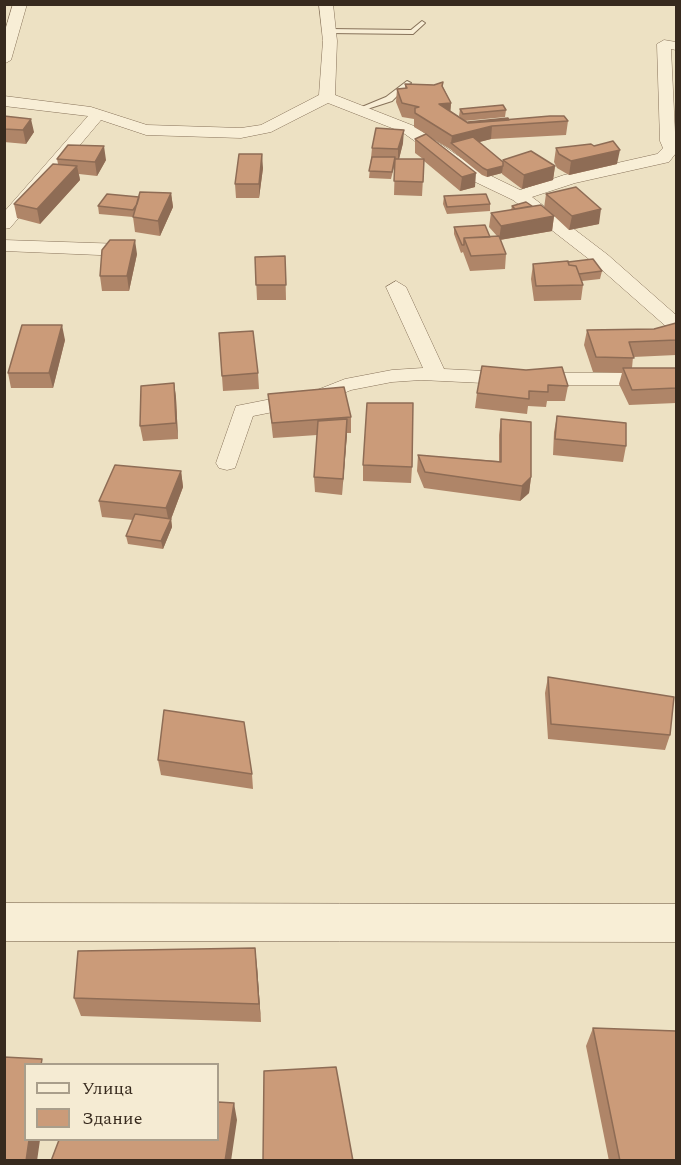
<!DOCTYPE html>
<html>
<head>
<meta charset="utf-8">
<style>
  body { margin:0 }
  #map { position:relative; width:681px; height:1165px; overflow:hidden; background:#ede1c3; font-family:Spectral,serif }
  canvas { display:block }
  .frame { position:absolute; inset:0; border:6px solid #372a1e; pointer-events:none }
  .legend { position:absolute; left:24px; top:1063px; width:195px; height:78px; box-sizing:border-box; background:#f5ebd3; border:2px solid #a99e8b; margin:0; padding:8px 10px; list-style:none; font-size:18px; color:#372a1e }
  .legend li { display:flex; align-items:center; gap:12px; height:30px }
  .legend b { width:30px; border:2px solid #a99e8b }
</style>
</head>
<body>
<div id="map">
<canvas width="681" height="1165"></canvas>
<div class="frame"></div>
<ul class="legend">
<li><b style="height:8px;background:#f8eed6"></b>Улица</li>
<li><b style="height:16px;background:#cb9b79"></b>Здание</li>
</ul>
</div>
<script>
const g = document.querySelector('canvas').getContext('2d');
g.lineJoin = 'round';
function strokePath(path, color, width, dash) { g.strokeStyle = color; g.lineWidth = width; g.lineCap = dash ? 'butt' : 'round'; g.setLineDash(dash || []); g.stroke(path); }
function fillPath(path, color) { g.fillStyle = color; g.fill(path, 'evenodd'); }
const lane = new Path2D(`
  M422 21 425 23 413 34 329 33 326 31 329 29 411 30Z
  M407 81 411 83 409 84 392 101 361 111 357 109 386 97Z`);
const street = new Path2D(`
  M13 4H27L11 60 4 64V34Z
  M319 4H333L337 41 335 95 414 126 479 170 520 190 564 175 657 154 663 148 660 141 657 44 664 40 676 42V50L671 49 676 153 669 162 575 183 532 197 608 255 676 315V331L669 329 594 263 513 200 467 178 402 132 328 103 271 132 241 138 146 135 101 120 10 228 4 229V212L88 116 4 106V96L91 107 147 125 241 128 261 125 319 95 323 41Z
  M4 240 123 244 132 250 123 256 4 251Z
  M396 281 406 287 444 369 525 373H676V385H525L421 380 392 382 351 390 323 402 253 416 235 468 227 470 219 468 216 463 236 406 317 390 345 379 392 370 423 368 386 287Z`);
const secondary = new Path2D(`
  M4 903 676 904V942L4 941Z`);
strokePath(lane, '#87725a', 2);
strokePath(street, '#87725a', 1);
strokePath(secondary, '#69533d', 1);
fillPath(lane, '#f8eed6');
fillPath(street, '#f8eed6');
fillPath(secondary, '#f8eed6');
fillPath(new Path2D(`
  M443 82V87L451 103 450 111 461 118 459 116 460 109 506 110 505 117 464 121 468 123 509 120 568 121 566 135 491 139 479 142 503 162V160L555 166 553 180 522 189 502 174V173L487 177 482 175 450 149 428 136 475 187 460 191 424 161 422 196 394 195 395 163 391 179 369 178 372 148 403 143 399 159H423L415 153V139L426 134 414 127V119L402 117 396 102 397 89 405 88V84L434 85Z
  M4 116 34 132 26 144 4 142Z
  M594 146 617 164 569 175 557 168 554 162 556 148Z
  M57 159 106 160 97 176 79 174 80 180 40 224 17 218 14 204 58 164Z
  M263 168 259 198H236L235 184Z
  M171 193 173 207 160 236 135 232 133 217 99 214 98 206 139 197Z
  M546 194 599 224 569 230 554 216 552 231 500 240 506 254 505 269 470 271 463 252 461 253 454 234V227L490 237 497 236 489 227 491 213 511 210 512 206H532L544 208Z
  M444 196 490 204V211L447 214 443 204Z
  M137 254 129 291H102L100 276Z
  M285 256 286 300H257L255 257Z
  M568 262 602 271 600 279 582 281 583 285 581 300 534 301 531 279 533 264Z
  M676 323V355L633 357 632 368H676V403L629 405 619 384 622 373 593 372 584 345 587 330 654 329Z
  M219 333 258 373 259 389 223 391Z
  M65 340 53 388H11L8 373Z
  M482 366 568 386 565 401H547L546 407 528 406 527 414 475 408 477 393Z
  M174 383 176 398 178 439 143 441 140 426Z
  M268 394 351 417V433H347L342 495 315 492 314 477 317 435 273 438Z
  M557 416 626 446 623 462 553 455 554 432Z
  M501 419 531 477 529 493 520 501 424 488 417 471 418 455 499 461V435Z
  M363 465 412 467 411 483 363 481Z
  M181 471 183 487 171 519 172 527 163 549 128 544 126 536 133 520 102 517 99 501Z
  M548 677 670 735 665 750 548 739 545 693Z
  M158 760 252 774 253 789 161 775Z
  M257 967 261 1022 81 1016 74 998Z
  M593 1028 676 1161H609L586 1046Z`), '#af8568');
fillPath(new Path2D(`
  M451 103 450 117 439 104Z
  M31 119 34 132 26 144 23 130Z
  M492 126 491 139 457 148 451 143 452 136Z
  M404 130 403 143 398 163V149Z
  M104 146 106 160 97 176 95 162Z
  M620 150 617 164 569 175 571 161Z
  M262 154 263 168 259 198V184Z
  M77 166 80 180 40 224 37 209Z
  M503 166 502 173 487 177V170Z
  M555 166 553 180 522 189 524 175Z
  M476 173 475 187 460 191 462 177Z
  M171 193 173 207 160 236 158 221Z
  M601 209 599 224 569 230 572 216Z
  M554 216 552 231 499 240 501 226Z
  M135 240 137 254 129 291 127 276Z
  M62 325 65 340 53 388 49 373Z
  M174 383 176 398 178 439 176 423Z
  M347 419V435L342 495 343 479Z
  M181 471 183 487 171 519 172 527 163 549 161 541 169 523 166 508Z
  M531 477 529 493 520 501 522 486Z
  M255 948 257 967 261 1022 259 1004Z
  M234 1103 237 1120 231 1161H225Z
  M29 1140H40L37 1161H26Z`), '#8e6c55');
const building = new Path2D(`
  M443 82 442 86 451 103 439 104 468 123 550 116H564L568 121 492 126 452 136 415 113V108L419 107 402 103 397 89 407 88 405 84 434 85Z
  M503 105 506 110 463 114 460 109Z
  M4 116 31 119 23 130 4 129Z
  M508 118 509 120 469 123 468 122Z
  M376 128 404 130 398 149 372 148Z
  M426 134 476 173 462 177 415 139Z
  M473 137 503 162V166L487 170 483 168 451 143Z
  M613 141 620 150 571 161 559 154 556 148 591 144 594 146Z
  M68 145 104 146 95 162 57 159Z
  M531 151 555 166 524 175 503 160Z
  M239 154H262L259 184H235Z
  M372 157H395L392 172 369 171Z
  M395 159H424L423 182 394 181Z
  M53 164 77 166 37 209 14 204Z
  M576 187 601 209 572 216 546 194Z
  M140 192 171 193 158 221 133 217Z
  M107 194 139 197 137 204 133 210 98 206Z
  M486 194 490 204 447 207 444 196Z
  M526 202 532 206 515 209 512 206Z
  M541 205 554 216 501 226 491 213Z
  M485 225 490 237 464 238V245H462L454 227Z
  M499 236 506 254 471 256 464 238Z
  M110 240H135L127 276H100L102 250Z
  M285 256 286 285H256L255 257Z
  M593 259 602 271 579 274 576 266 569 265 568 262Z
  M568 261 569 265 576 266 583 285 536 286 533 264Z
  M676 323V340L629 342 634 358 596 357 587 330 654 329Z
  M22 325H62L49 373H8Z
  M253 331 258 373 222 376 219 333Z
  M482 366 526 370 562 367 568 386 548 385V392L529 391V399L477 393Z
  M623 368H676V388L632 390Z
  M174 383 176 423 140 426 141 386Z
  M344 387 351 417 272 423 268 394Z
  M367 403H413L412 467 363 465Z
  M557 416 626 423V446L555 439Z
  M347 419 343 479 314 477 318 421Z
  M501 419 531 422V477L522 486 425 472 418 455 501 462Z
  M115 465 181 471 166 508 99 501Z
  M135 514 171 519 161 541 126 536Z
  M548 677 674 697 670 735 551 724Z
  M164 710 244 722 252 774 158 760Z
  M255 948 259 1004 74 998 78 951Z
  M593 1028 676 1031V1161H620Z
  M4 1057 42 1059 41 1065H26V1140H29L26 1161H4Z
  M336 1067 353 1161H263L264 1071Z
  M218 1102 234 1103 225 1161H51L59 1140H218Z`);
fillPath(building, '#cb9b79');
strokePath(building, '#8e6c55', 1.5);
</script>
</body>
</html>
